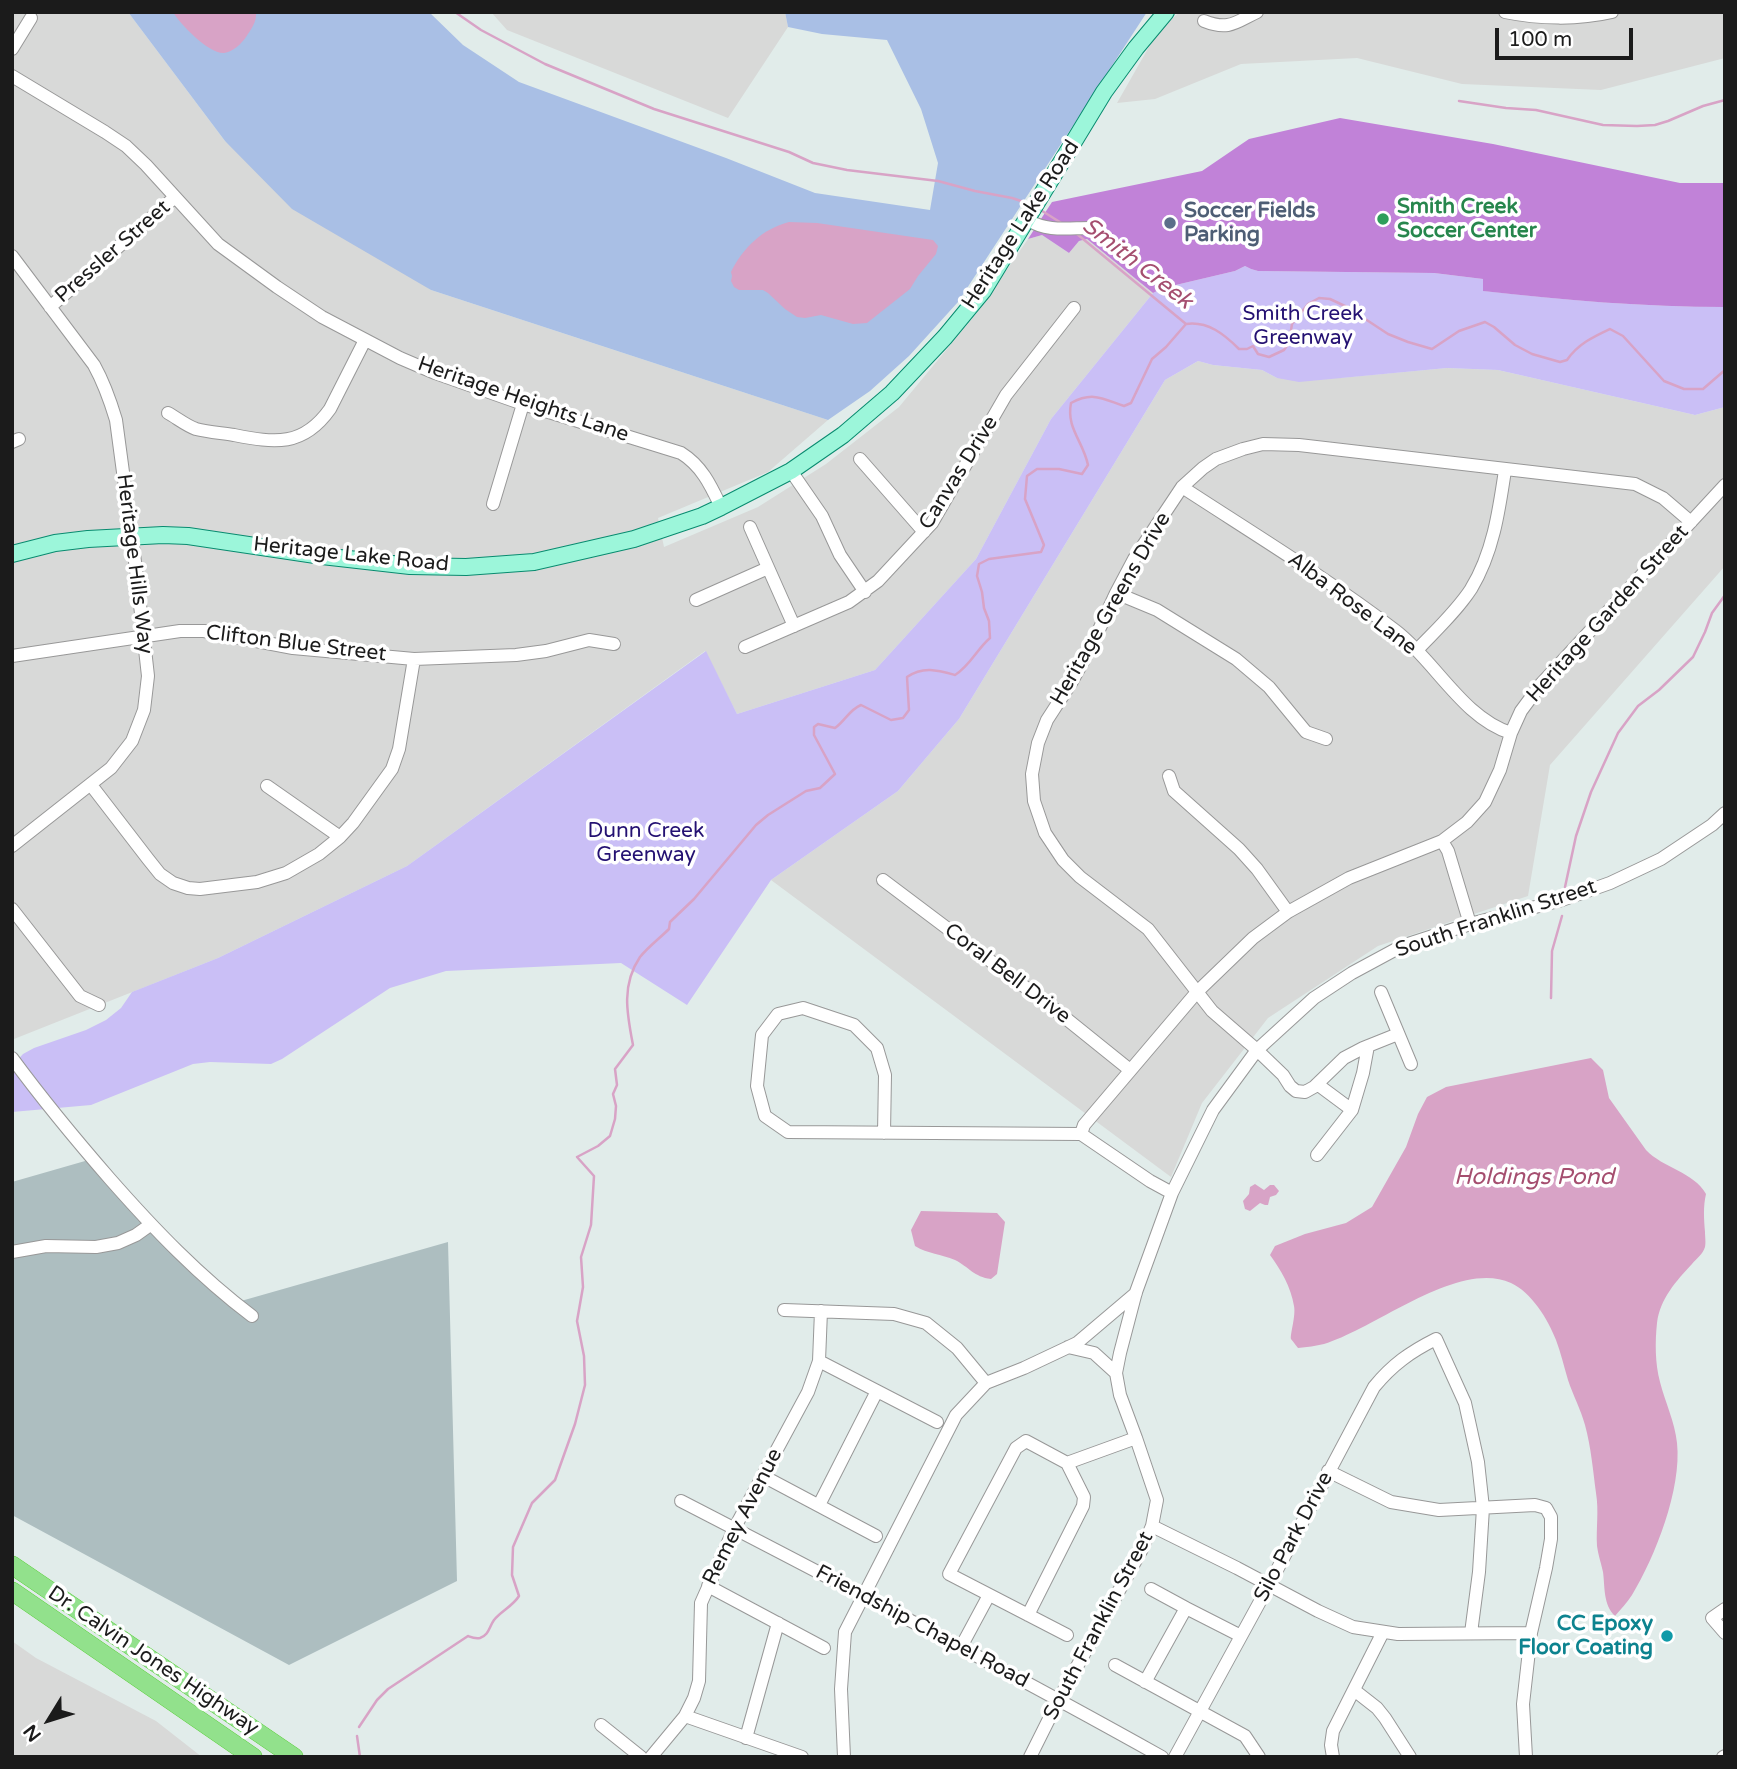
<!DOCTYPE html>
<html>
<head>
<meta charset="utf-8">
<style>
  body { margin:0 }
  #map { position:relative; width:1737px; height:1769px; overflow:hidden; background:#e1ecea; font-family:"Varela Round",sans-serif }
  canvas { display:block }
  .frame { position:absolute; inset:0; border:14px solid #1b1b1b; pointer-events:none }
  .north { position:absolute; left:14px; top:1685px; width:70px; height:70px; -webkit-text-stroke:5px #fff; paint-order:stroke; rotate:232deg; font-size:19px; font-weight:700; line-height:28px; text-align:center; color:#1b1b1b }
  .north::after { content:''; display:block; margin:auto; width:24px; height:32px; background:#1b1b1b; clip-path:polygon(50% 0,100% 100%,50% 72%,0 100%) }
  .scale { position:absolute; left:1495px; top:28px; width:138px; height:32px; box-sizing:border-box; border:4px solid #1b1b1b; border-top:0; padding-left:9px; font-size:21px; line-height:24px; white-space:nowrap; color:#1b1b1b; -webkit-text-stroke:5px #fff; paint-order:stroke }
</style>
</head>
<body>
<div id="map">
<canvas width="1737" height="1769"></canvas>
<div class="frame"></div>
<div class="north">N</div>
<div class="scale">100 m</div>
</div>
<script>
const g = document.querySelector('canvas').getContext('2d');
g.lineJoin = 'round';
function fillPath(path, color) { g.fillStyle = color; g.fill(path, 'evenodd'); }
function strokePath(path, color, width, dash) { g.strokeStyle = color; g.lineWidth = width; g.lineCap = dash ? 'butt' : 'round'; g.setLineDash(dash || []); g.stroke(path); }
function write(font, color, halo, rows, align = 'center') {
  g.font = font + ' "Varela Round",sans-serif'; g.lineWidth = 7; g.setLineDash([]); g.textBaseline = 'middle'; g.strokeStyle = halo; g.fillStyle = color; for (const [text, x, y, turn = 0] of rows) {
    g.save(); g.translate(x, y); g.rotate((+turn || 0) * Math.PI / 180); g.textAlign = isNaN(turn) ? turn : align; if (halo) g.strokeText(text, 0, 0); g.fillText(text, 0, 0); g.restore();
  }
}
fillPath(new Path2D(`
  M12 12H128L225 141 431 290 828 420 768 472 658 518 664 547 758 507 826 464 899 407 976 314 1028 239 1042 235 1069 253 1079 241 1087 239 1153 293 1051 419 976 559 875 670 737 714 705 651 407 866 218 958 14 1039 12 1036Z
  M491 12H785L788 27 728 118 507 30Z
  M1179 12H1725V58L1601 90 1462 84 1357 58 1241 64 1155 99 1117 103 1154 38Z
  M1198 361 1213 365 1262 370 1277 378H1339L1447 368 1498 370 1695 415 1725 407V566L1550 765 1528 896 1378 946 1268 1018 1202 1103 1171 1177 771 880 898 791 959 719 1165 380Z
  M12 1641 36 1658 156 1721 202 1757H12Z`), '#d8d9d8');
fillPath(new Path2D(`
  M92 1159 234 1303 448 1242 457 1581 289 1665 12 1515V1182Z`), '#adbec0');
fillPath(new Path2D(`
  M128 12H429L463 45 519 82 726 158 815 193 930 210 938 163 921 109 887 40 822 34 788 27 785 12H1147L958 302 909 356 870 391 828 420 431 290 292 209 225 141Z`), '#a9bfe5');
fillPath(new Path2D(`
  M1245 266 1251 269 1258 271 1434 273 1483 279 1484 291C1564 300 1644 307 1725 307V407L1695 415 1498 370 1447 368 1299 382 1277 378 1262 370 1213 365 1198 361 1165 380 959 719 898 791 771 880 687 1005 621 963 446 971 390 988 282 1059 271 1064 210 1062 193 1064 91 1105 12 1112V1066L23 1054 34 1048 86 1030 106 1020 121 1008 132 992 218 958 407 866 706 651 737 714 875 670 976 559 1051 419 1153 293 1163 288 1235 271Z`), '#cabff6');
fillPath(new Path2D(`
  M1340 118 1493 144 1680 183H1725V307C1644 307 1563 300 1483 291V279L1434 273 1258 271 1251 269 1245 266 1235 271 1163 288 1153 293 1087 239 1079 241 1069 253 1042 235 1028 239 1052 202 1202 171 1249 139Z`), '#c182d8');
fillPath(new Path2D(`
  M173 12H256C257 22 251 29 246 37 241 44 233 52 224 53 209 54 180 24 173 12Z
  M789 222 817 223 933 240 938 246 936 254 918 276 910 289 867 323 853 324 821 315 805 318 797 317 785 309 768 293 763 290H739L734 287 731 281 732 276 731 272C743 248 762 229 789 222Z
  M1591 1058 1603 1070 1609 1098 1646 1150C1663 1168 1694 1172 1706 1194 1703 1207 1704 1219 1705 1232 1705 1236 1706 1243 1705 1247 1703 1254 1696 1259 1692 1264 1676 1281 1660 1299 1657 1323 1655 1342 1655 1363 1660 1382 1665 1402 1675 1422 1677 1443 1682 1489 1655 1557 1632 1595 1627 1603 1620 1610 1615 1616 1603 1605 1605 1586 1603 1572 1601 1563 1598 1554 1597 1546 1596 1528 1599 1511 1596 1493 1593 1470 1591 1447 1585 1425 1581 1410 1573 1395 1568 1380 1564 1367 1561 1353 1556 1340 1548 1319 1531 1292 1511 1283 1458 1259 1375 1329 1324 1344 1316 1346 1307 1347 1298 1348 1297 1347 1292 1340 1291 1339 1290 1334 1296 1316 1294 1306 1291 1287 1281 1270 1270 1255L1275 1246 1305 1234 1346 1223 1372 1207 1406 1147 1418 1114 1427 1097 1446 1087Z
  M1255 1184 1264 1190 1270 1185H1274L1279 1191 1276 1195 1270 1197 1268 1205H1265L1260 1203 1250 1211 1245 1209 1243 1201 1249 1194 1250 1187Z
  M921 1211 997 1213 1005 1222 997 1274 991 1279C974 1277 969 1267 955 1260 941 1254 928 1254 915 1246L911 1230Z`), '#d8a3c6');
strokePath(new Path2D(`
  M455 12 481 30 545 64 654 109 789 152 813 163 847 170 938 181 975 191 1012 198 1030 204
  M1459 101 1506 108 1536 110 1603 125 1637 126 1655 125 1668 121 1703 106 1725 100
  M1039 209 1063 224
  M1077 234 1186 324C1208 321 1224 334 1239 349H1247L1253 346 1258 354 1269 357 1284 350 1289 343 1292 324 1308 304 1319 298 1330 299 1347 307 1388 334 1408 342 1432 349 1459 331 1485 322 1494 327 1515 345 1532 354 1560 362 1567 360C1578 344 1593 337 1610 329L1623 336 1664 381 1684 389H1703L1725 370
  M1565 887 1576 836 1591 792 1618 733 1638 706 1659 690 1693 657 1705 632 1712 613 1725 595
  M1551 998 1552 951 1562 916
  M359 1727 377 1700 388 1689 468 1636C473 1638 475 1639 480 1638 489 1635 489 1627 494 1620 501 1611 513 1606 519 1596L512 1575 513 1547 532 1503 555 1480 575 1424 585 1385 584 1356 577 1321 583 1287 581 1257 591 1225 594 1176 577 1157 598 1146 610 1136 615 1119 616 1106 613 1094 617 1085 615 1069 633 1045C627 1014 621 985 640 957 648 947 660 938 669 929L670 922 694 899 756 825 768 815 806 791 820 788 835 774 814 735V727L818 724 835 728C845 721 849 710 861 705L891 720 903 718 909 710 907 677C923 666 937 670 955 675 970 666 977 649 990 638L989 621 984 608 982 592 977 576 979 564 989 559 1041 552 1044 545 1025 499 1027 476 1037 469H1059L1082 474 1088 465C1083 441 1066 428 1071 403 1093 391 1103 399 1124 406L1131 403 1152 359 1166 347 1186 324
  M357 1736 360 1757`), '#d8a3c6', 2.5);
const minor = new Path2D(`
  M1505 12C1539 19 1578 20 1612 12
  M1204 21C1229 31 1236 22 1257 12
  M12 49 31 18
  M12 76 105 132 126 146 146 165 218 244 277 287 322 317 400 358 435 373 523 404 681 453C702 466 711 486 721 507
  M1028 220C1047 232 1068 228 1090 228
  M12 256 94 365C104 383 110 400 116 420L136 569 148 676 144 710 132 741 111 768 12 846
  M50 307 175 197
  M168 413C177 418 187 426 196 429 208 432 222 433 234 435 275 443 303 447 330 409L365 340
  M12 442 19 439
  M860 459 924 532
  M791 471 822 516 840 555 865 592
  M1182 487C1254 534 1328 579 1396 631 1435 661 1463 718 1511 733
  M493 504 523 404
  M750 527 794 626
  M1116 593 1157 610 1236 659 1269 687 1306 732 1326 739
  M696 600 768 568
  M745 647 849 602 878 581 932 523 1006 395 1074 308
  M1417 650C1435 631 1456 612 1471 589 1493 553 1499 511 1505 470
  M12 656 180 631H204L293 648 414 659 516 655 546 651 589 640 614 644
  M1169 776 1174 791 1239 849 1257 869 1288 912
  M91 785 148 859 160 874 173 883 188 888 200 889 257 882 286 873 319 854 340 837 353 823 392 769 399 749 414 659
  M267 786 340 837
  M1442 841 1448 851 1470 924
  M883 880 1053 1008 1130 1070
  M12 909 80 996 99 1005
  M1381 992 1411 1064
  M1398 1034 1363 1048 1344 1058 1314 1087 1305 1092 1296 1091 1290 1086 1283 1075 1257 1050 1212 1011 1148 929 1080 877 1063 860 1045 833 1034 801 1032 774 1038 743 1047 720 1071 683 1091 647 1116 593 1134 559 1182 487 1203 468 1216 459 1243 449 1263 444 1299 445 1635 484 1663 498 1691 522
  M12 1058C43 1100 76 1140 110 1179 154 1229 199 1276 252 1316
  M1317 1084 1352 1110
  M884 1133 885 1075 877 1048 854 1025 803 1008 778 1014 762 1035 757 1086 765 1116 788 1132 1081 1134 1150 1181 1172 1193
  M1081 1134 1084 1125 1197 992 1253 938 1288 912 1349 878 1442 841 1467 822 1485 802 1500 770 1511 733 1521 711 1541 684 1725 485
  M1317 1155 1352 1110 1363 1073 1368 1046
  M12 1252 46 1246 96 1247 118 1243 136 1235 150 1225
  M784 1310 894 1314 926 1323 957 1348 986 1383
  M1068 1347 1094 1353 1116 1373
  M819 1361 937 1422
  M1328 1471 1391 1502 1439 1510 1535 1505 1546 1508 1551 1517V1539L1546 1568 1531 1633 1523 1704 1526 1757
  M763 1476 876 1536
  M681 1501C842 1584 1003 1668 1162 1757
  M819 1505 877 1391
  M1152 1526 1237 1568 1318 1611 1353 1627 1398 1634 1531 1633
  M708 1586 824 1648
  M1151 1589 1186 1608 1241 1636
  M1725 1609 1712 1618 1725 1633
  M1028 1615 1083 1506 1084 1497 1067 1463
  M1067 1635 949 1574 1016 1448 1026 1441 1067 1463 1136 1438
  M961 1647 989 1595
  M1115 1665 1245 1736 1259 1757
  M1145 1682 1186 1608
  M1354 1690 1377 1708 1385 1718 1410 1757
  M685 1716 802 1757
  M601 1725 641 1757
  M746 1738 778 1623
  M651 1757 685 1716 694 1698 699 1681 701 1603 734 1529 808 1392 819 1361 821 1311
  M844 1757 841 1689 845 1632 956 1415 986 1383 1024 1368 1077 1343 1136 1293
  M1030 1757 1059 1699 1142 1549 1152 1526 1157 1500 1136 1438 1120 1395 1116 1373 1120 1353 1136 1292 1172 1193 1213 1110 1257 1050 1314 998 1352 973 1402 946 1470 924 1562 900 1610 883 1661 859 1712 825 1725 813
  M1175 1757 1269 1585 1374 1387C1392 1365 1410 1352 1436 1339L1465 1403 1478 1462 1483 1508 1479 1572 1471 1633
  M1333 1757 1331 1745 1333 1731 1383 1632
  M1723 1757 1725 1756`);
const major = new Path2D(`
  M12 554 55 543 88 539 163 535 188 536 322 556 410 566 466 567 534 562 634 539 702 516 721 507 791 471 843 435 892 393 945 337 983 291 1104 92 1136 48 1166 12`);
const highway = new Path2D(`
  M12 1565 294 1757
  M12 1591 253 1757`);
strokePath(minor, '#989898', 14);
strokePath(major, '#088b6f', 18);
strokePath(highway, '#51cc2c', 19);
strokePath(minor, '#fff', 12);
strokePath(major, '#9cf6da', 16);
strokePath(highway, '#92e18c', 18);
for (const [x, y, r, color] of [
  [1383,219,7,"#2e9e5b"],
  [1170,223,7,"#5c6f8a"],
  [1667,1636,7,"#0f9aa8"]
]) { const dot = new Path2D(); dot.arc(x, y, r, 0, 2 * Math.PI); g.fillStyle = color; g.fill(dot); strokePath(dot, '#fff', 2.5); }
write('bold 21px', '#27864d', '#fff', [
  ["Smith Creek",1397,207],
  ["Soccer Center",1397,231]
], 'left');
write('bold 21px', '#4e5e75', '#fff', [
  ["Soccer Fields",1184,211],
  ["Parking",1184,235]
], 'left');
write('21px', '#1b1b1b', '#fff', [
  ["Heritage Lake Road",1021,225,-57],
  ["Pressler Street",113,252,-41],
  ["Heritage Heights Lane",523,400,19],
  ["Canvas Drive",959,473,-58],
  ["Heritage Lake Road",351,555,6],
  ["Heritage Hills Way",134,564,83],
  ["Alba Rose Lane",1352,604,37],
  ["Heritage Greens Drive",1111,609,-60],
  ["Heritage Garden Street",1608,614,-48],
  ["Clifton Blue Street",296,644,7],
  ["South Franklin Street",1496,919,-18],
  ["Coral Bell Drive",1007,974,37],
  ["Remey Avenue",743,1517,-63],
  ["Silo Park Drive",1294,1537,-62],
  ["South Franklin Street",1099,1626,-62],
  ["Friendship Chapel Road",922,1627,28],
  ["Dr. Calvin Jones Highway",153,1661,34]
]);
write('21px', '#241172', '#fff', [
  ["Smith Creek",1303,314],
  ["Greenway",1303,338],
  ["Dunn Creek",646,831],
  ["Greenway",646,855]
]);
write('bold 21px', '#0d838f', '#fff', [
  ["CC Epoxy",1653,1624],
  ["Floor Coating",1653,1648]
], 'right');
write('italic 23px', '#a54e6f', '#fff', [
  ["Smith Creek",1137,264,38],
  ["Holdings Pond",1534,1178]
]);
</script>
</body>
</html>
